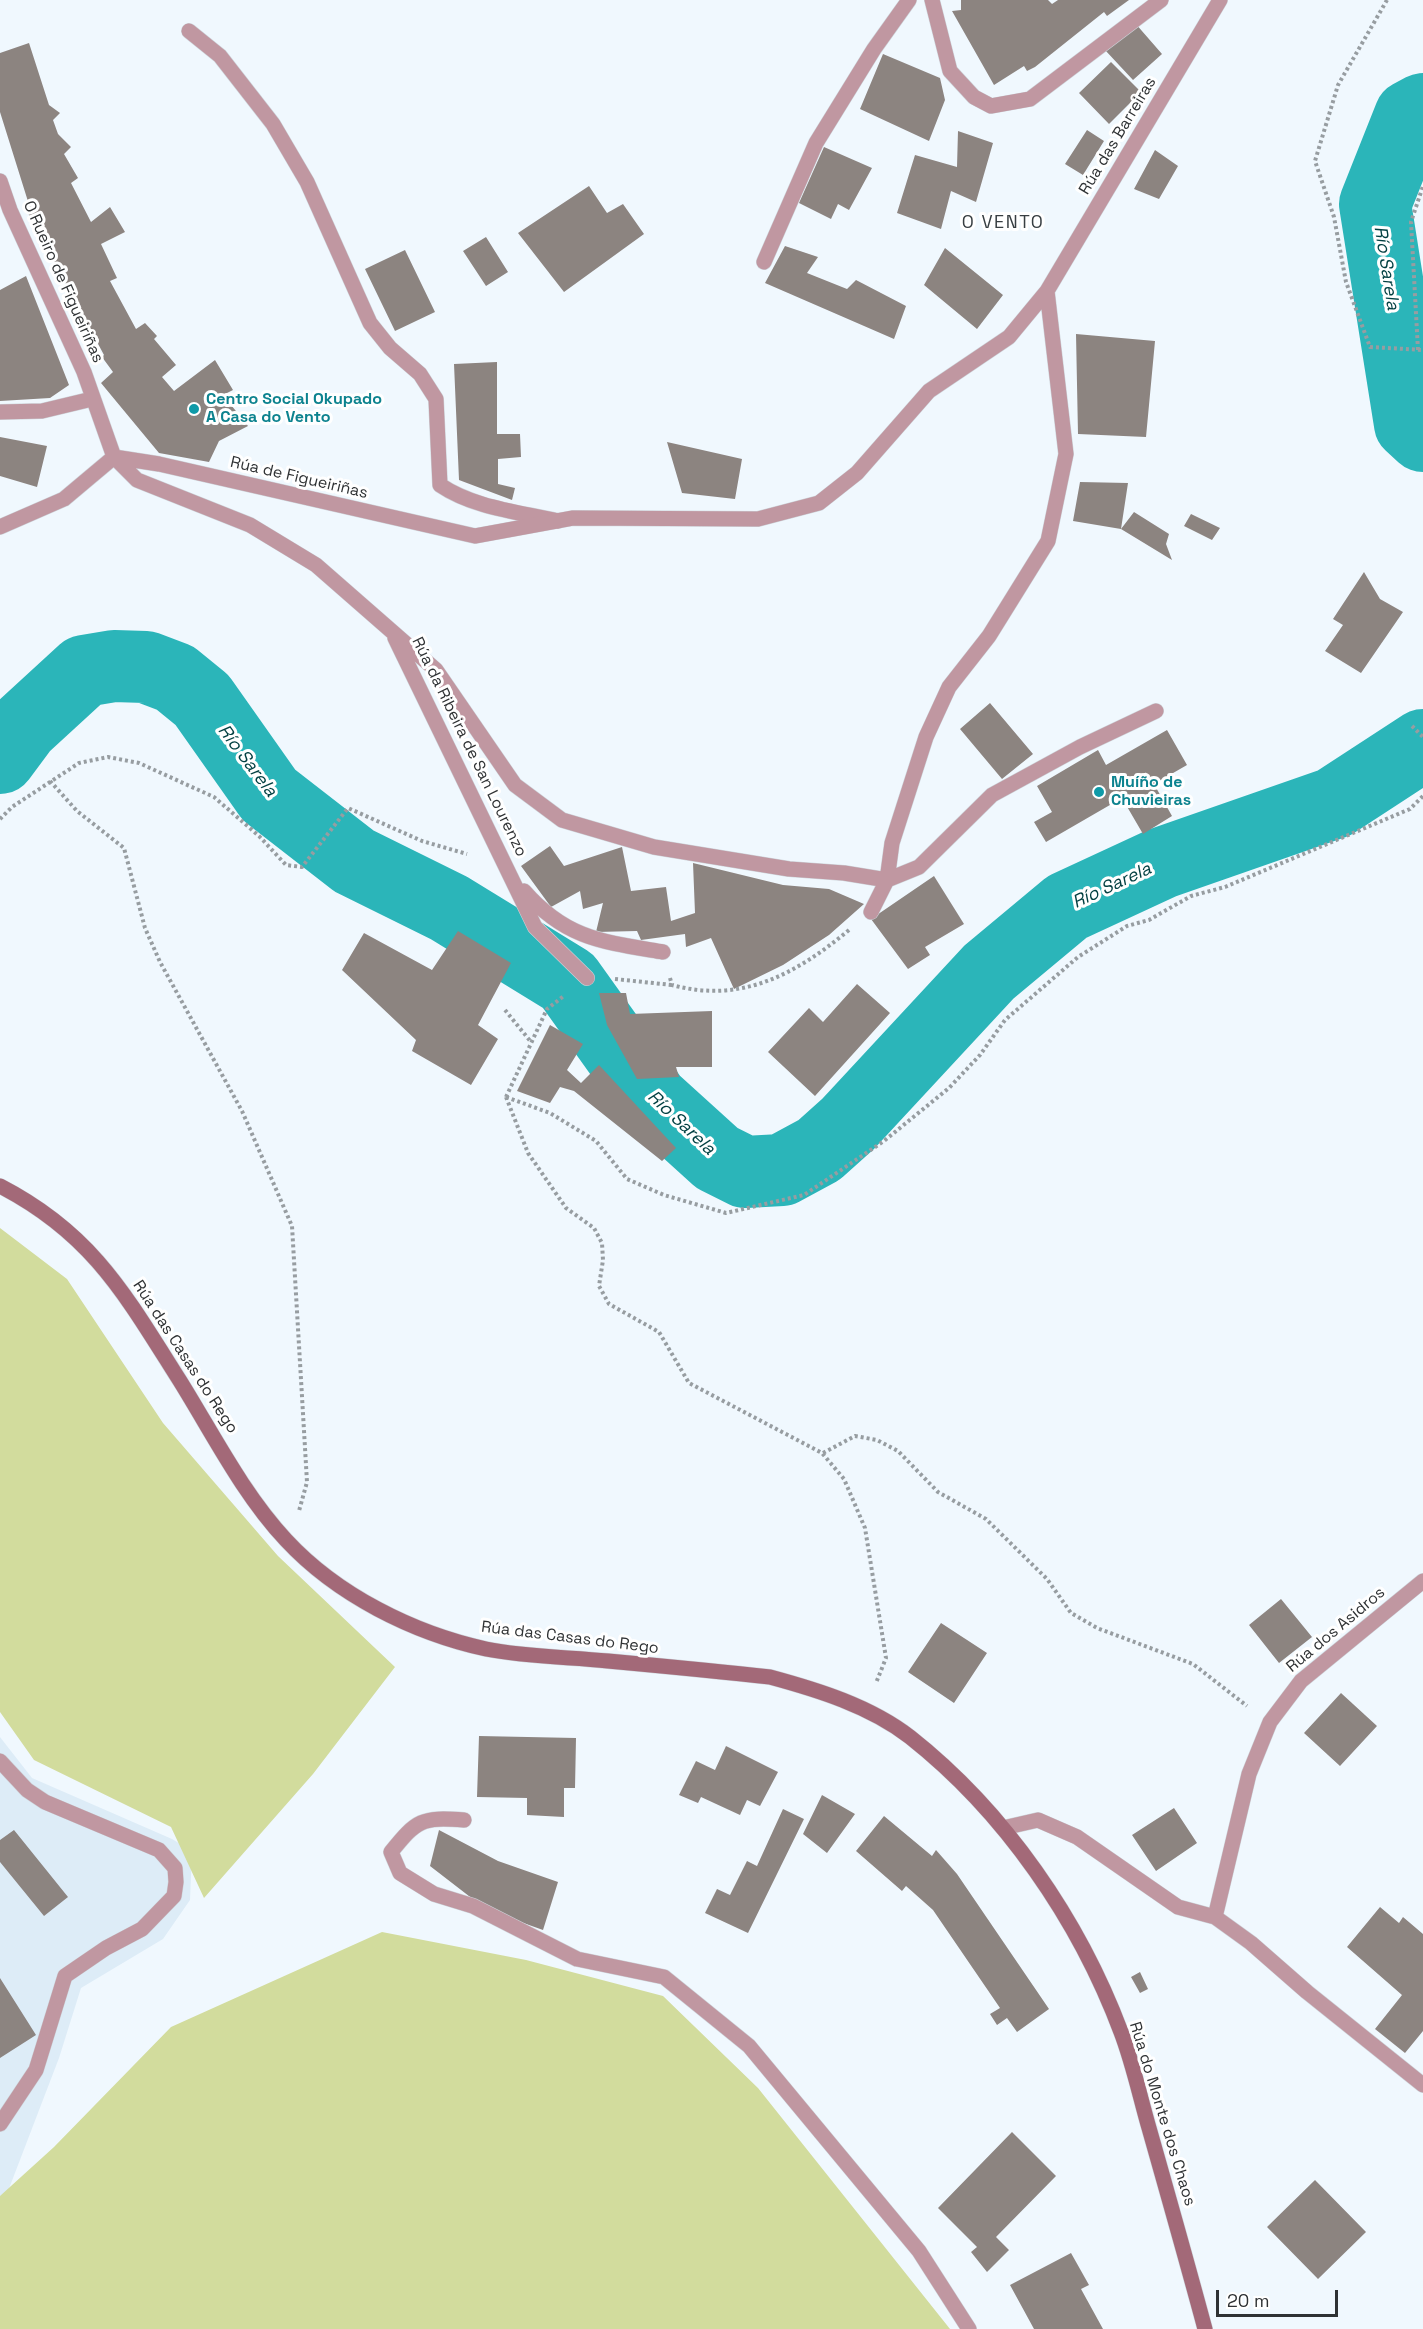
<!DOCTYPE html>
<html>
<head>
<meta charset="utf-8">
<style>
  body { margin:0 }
  #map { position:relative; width:1423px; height:2329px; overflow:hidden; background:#f0f8fe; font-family:"Space Grotesk",sans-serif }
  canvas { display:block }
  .scale { position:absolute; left:1216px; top:2290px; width:122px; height:27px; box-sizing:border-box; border:3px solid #2f3234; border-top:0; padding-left:8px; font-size:18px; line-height:21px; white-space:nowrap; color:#2f3234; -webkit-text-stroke:4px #fff; paint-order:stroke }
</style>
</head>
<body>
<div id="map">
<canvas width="1423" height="2329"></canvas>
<div class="scale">20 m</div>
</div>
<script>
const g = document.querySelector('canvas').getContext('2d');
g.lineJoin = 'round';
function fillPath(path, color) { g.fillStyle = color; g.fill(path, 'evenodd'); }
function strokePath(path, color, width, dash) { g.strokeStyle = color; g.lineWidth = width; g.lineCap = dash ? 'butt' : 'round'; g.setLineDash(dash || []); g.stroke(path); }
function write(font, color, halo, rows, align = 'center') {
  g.font = font + ' "Space Grotesk",sans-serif'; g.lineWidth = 6; g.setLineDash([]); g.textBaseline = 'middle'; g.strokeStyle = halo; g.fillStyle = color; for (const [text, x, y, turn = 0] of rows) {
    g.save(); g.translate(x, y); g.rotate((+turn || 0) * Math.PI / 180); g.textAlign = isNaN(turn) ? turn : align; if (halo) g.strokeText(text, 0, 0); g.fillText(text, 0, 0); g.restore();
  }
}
fillPath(new Path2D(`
  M0 1737 32 1778 172 1839 192 1851 190 1900 163 1939 81 1988 59 2058 5 2199 0 2205Z`), '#ddecf7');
fillPath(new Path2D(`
  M0 1228 67 1279 163 1423 278 1556 395 1667 313 1774 204 1898 171 1827 34 1760 0 1712Z
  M382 1932 526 1960 663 1996 758 2088 950 2329H0V2196L54 2147 171 2027Z`), '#d2dc9d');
strokePath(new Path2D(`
  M1423 109 1410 116 1375 204 1410 424 1423 436
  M0 758 23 727 84 671 114 666 146 667 175 678 202 700 269 795 354 861 449 908 568 981 653 1100 717 1158 745 1172 782 1170 819 1150 848 1124 989 972 1067 907 1162 863 1334 803 1423 745`), '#2bb5b9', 72);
fillPath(new Path2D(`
  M961 0H1048L1052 4 1058 0H1129L1107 16 1104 12 1035 67 1027 71 1024 66 994 85 952 11 961 10Z
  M1135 23 1162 54 1133 80 1105 50Z
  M29 43 49 105 60 113 53 120 58 134 71 147 64 154 78 178 71 183 91 222 110 207 125 232 101 244 117 278 110 281 136 329 145 323 157 336 154 339 176 365 162 377 174 391 215 360 233 390 223 395 248 426 219 441 209 462 159 453 101 383 113 372 102 357 104 355 28 213 31 211 0 112V53Z
  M883 54 940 78 945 100 929 141 860 109Z
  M1111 62 1141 92 1109 124 1079 93Z
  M1087 130 1104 141 1083 175 1065 164Z
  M958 131 993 143 976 202 951 191 941 229 897 213 915 155 957 167Z
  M824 147 872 168 849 210 838 204 831 219 799 203Z
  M1155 150 1178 166 1159 199 1134 189Z
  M589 186 607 213 623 204 644 234 564 292 518 233Z
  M486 237 508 272 486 286 463 251Z
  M785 246 818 257 807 273 847 289 856 280 906 306 894 339 765 283Z
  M945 248 1003 295 977 329 924 285Z
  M405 250 435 312 395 331 365 269Z
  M26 276 69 385 50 398 0 401V290Z
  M1076 334 1155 341 1146 437 1078 434Z
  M497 362V434H520L521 457 498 459V484L515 488 512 500 459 480 454 364Z
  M0 437 47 446 37 487 0 476Z
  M667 442 742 459 735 499 682 493Z
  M1080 482 1128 483 1121 529 1073 521Z
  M1134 512 1169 534 1166 544 1172 560 1121 529Z
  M1191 514 1220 528 1212 540 1184 526Z
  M1364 572 1380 599 1403 612 1361 673 1325 651 1343 625 1333 619Z
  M990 703 1033 754 1002 779 960 729Z
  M1167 730 1187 765 1154 784 1172 816 1143 834 1122 798 1046 842 1034 822 1052 812 1037 786 1098 750 1106 765Z
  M550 846 564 866 622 847 631 891 666 887 671 921 695 913 693 863 783 885 829 889 864 904 829 935 783 965 734 989 711 938 686 947 685 934 641 940 637 931 596 932 603 903 583 909 580 891 551 907 521 866Z
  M934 876 964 924 925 947 930 955 908 969 871 919Z
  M458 931 511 963 478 1025 498 1039 471 1085 412 1051 416 1040 342 970 364 933 432 970Z
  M857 984 890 1013 815 1096 768 1052 809 1008 823 1022Z
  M599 993H626L630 1014 712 1011V1067H676L679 1077 637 1079 607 1025Z
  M550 1025 583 1044 567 1070 581 1083 599 1065 676 1148 662 1161 574 1091 560 1087 550 1103 517 1091Z
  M1281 1599 1312 1637 1279 1663 1249 1625Z
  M941 1623 987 1653 954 1703 908 1672Z
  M1341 1693 1377 1726 1340 1766 1304 1733Z
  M479 1736 576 1738 575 1788H564V1817L527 1815V1798L477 1797Z
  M726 1746 778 1772 760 1806 747 1800 740 1815 701 1797 698 1803 679 1795 696 1761 715 1770Z
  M822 1795 855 1814 827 1853 803 1834Z
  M1174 1808 1197 1843 1156 1871 1132 1835Z
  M783 1809 804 1819 748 1933 705 1913 717 1889 730 1895 747 1861 757 1866Z
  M884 1816 932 1856 936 1850 957 1874 1049 2009 1017 2032 1007 2018 997 2025 990 2014 1000 2008 933 1910 906 1886 902 1891 856 1851Z
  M14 1830 68 1897 44 1916 0 1862V1840Z
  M439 1830 498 1861 558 1882 543 1930 487 1910 430 1866Z
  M1380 1907 1399 1923 1403 1917 1423 1934V2031L1405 2053 1375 2029 1402 1995 1347 1947Z
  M1140 1972 1148 1989 1140 1993 1131 1977Z
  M0 1978 36 2035 0 2058Z
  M1012 2132 1056 2176 996 2237 1009 2250 987 2272 971 2252 977 2247 938 2208Z
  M1315 2180 1366 2232 1318 2279 1267 2227Z
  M1071 2253 1089 2285 1081 2289 1103 2329H1034L1010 2285Z`), '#8c8480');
const lane = new Path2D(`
  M189 31 220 56 273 124 307 182 370 323 390 348 420 374 436 399 440 485C474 508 519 512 558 521
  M764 262 816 143 874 49 909 0
  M0 1761 27 1790 45 1802 159 1850 175 1868 176 1882 174 1896 142 1929 106 1948 65 1976 36 2070 0 2124`);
const street = new Path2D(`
  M932 0 950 71 974 97 991 106 1030 99 1161 0
  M0 181 10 210 84 372 114 457 137 480 250 525 316 565 436 670 515 785 562 820 654 847 789 869 844 873 887 880 919 867 992 795 1080 747 1156 711
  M0 412 42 411 92 399
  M114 457 159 464 475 536 573 518 758 519 819 503 857 473 929 391 1009 337 1047 291 1220 0
  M0 527 64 499 114 457
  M395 638 535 927 587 978
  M524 891C566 939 603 942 663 952
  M871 912 887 880 892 843 926 737 949 687 989 636 1048 541 1066 454 1047 291
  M464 1820C421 1817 417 1820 391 1852L400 1873 434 1894 473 1906 577 1959 664 1977 749 2046 919 2251 969 2329
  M1003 1828 1038 1820 1077 1837 1178 1907 1215 1917 1251 1943 1307 1992 1423 2085
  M1215 1917 1249 1774 1270 1722 1301 1681 1423 1581`);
const secondary = new Path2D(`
  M0 1186C93 1234 126 1296 180 1381 213 1434 243 1494 286 1540 337 1595 413 1633 486 1649 526 1657 568 1657 608 1661 662 1666 716 1671 770 1677 818 1690 870 1706 910 1737 1005 1812 1079 1920 1121 2032 1133 2063 1140 2097 1149 2128 1168 2195 1187 2262 1205 2329`);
strokePath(lane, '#cdd4da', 16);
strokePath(street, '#cdd4da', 16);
strokePath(secondary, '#cdd4da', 16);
strokePath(new Path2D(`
  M1387 0 1338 85 1315 161 1334 217 1346 282 1370 347 1423 350
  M1418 350 1411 222 1423 186
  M1412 726 1423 737
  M50 781 77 811 124 848 145 928 160 962 242 1111 292 1226 307 1482 299 1511
  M0 819 12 807 79 763 108 757 139 763 214 797 259 836 286 865 302 867 348 808 422 841 467 854
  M670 978 672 985C742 1004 796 974 849 930
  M615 979 672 985
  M505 1010 531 1042
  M506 1097 550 1113 596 1141 627 1179 664 1195 726 1213 804 1195 884 1141 949 1088 980 1055 1005 1020 1078 957 1127 926 1149 920 1191 896 1225 887 1410 809 1423 796
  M506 1097 528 1153 566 1208 594 1228 602 1243 603 1260 599 1286 609 1304 659 1332 689 1383 822 1453 844 1479 865 1528 886 1658 876 1683
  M506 1097 547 1009 565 995
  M823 1453 855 1436 877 1440 898 1451 938 1492 986 1519 1047 1579 1071 1613 1097 1628 1193 1664 1247 1706`), '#979da1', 4, [3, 3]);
strokePath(lane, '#c097a1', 15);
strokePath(street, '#c097a1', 15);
strokePath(secondary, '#a36978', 15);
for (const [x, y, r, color] of [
  [194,409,6,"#0f9aa8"],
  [1099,792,6,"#0f9aa8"]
]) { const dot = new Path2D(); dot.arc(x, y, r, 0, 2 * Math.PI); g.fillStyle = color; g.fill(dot); strokePath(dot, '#fff', 2); }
write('16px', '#2f3234', '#fff', [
  ["Rúa das Barreiras",1118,136,-59],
  ["O Rueiro de Figueiriñas",63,282,66],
  ["Rúa de Figueiriñas",299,478,13],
  ["Rúa da Ribeira de San Lourenzo",469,747,64],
  ["Rúa das Casas do Rego",185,1357,57],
  ["Rúa dos Asidros",1336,1630,-40],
  ["Rúa das Casas do Rego",570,1638,7],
  ["Rúa do Monte dos Chaos",1162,2114,73]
]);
write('bold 16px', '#0d838f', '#fff', [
  ["Centro Social Okupado",206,400],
  ["A Casa do Vento",206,418],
  ["Muíño de",1111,783],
  ["Chuvieiras",1111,801]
], 'left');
g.letterSpacing = '1.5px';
write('18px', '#373e42', '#fff', [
  ["O VENTO",1003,223]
]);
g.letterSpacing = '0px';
write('italic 18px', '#013f41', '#fff', [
  ["Río Sarela",1386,268,81],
  ["Río Sarela",247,761,53],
  ["Río Sarela",1112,886,-25],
  ["Río Sarela",681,1123,43]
]);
</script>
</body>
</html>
